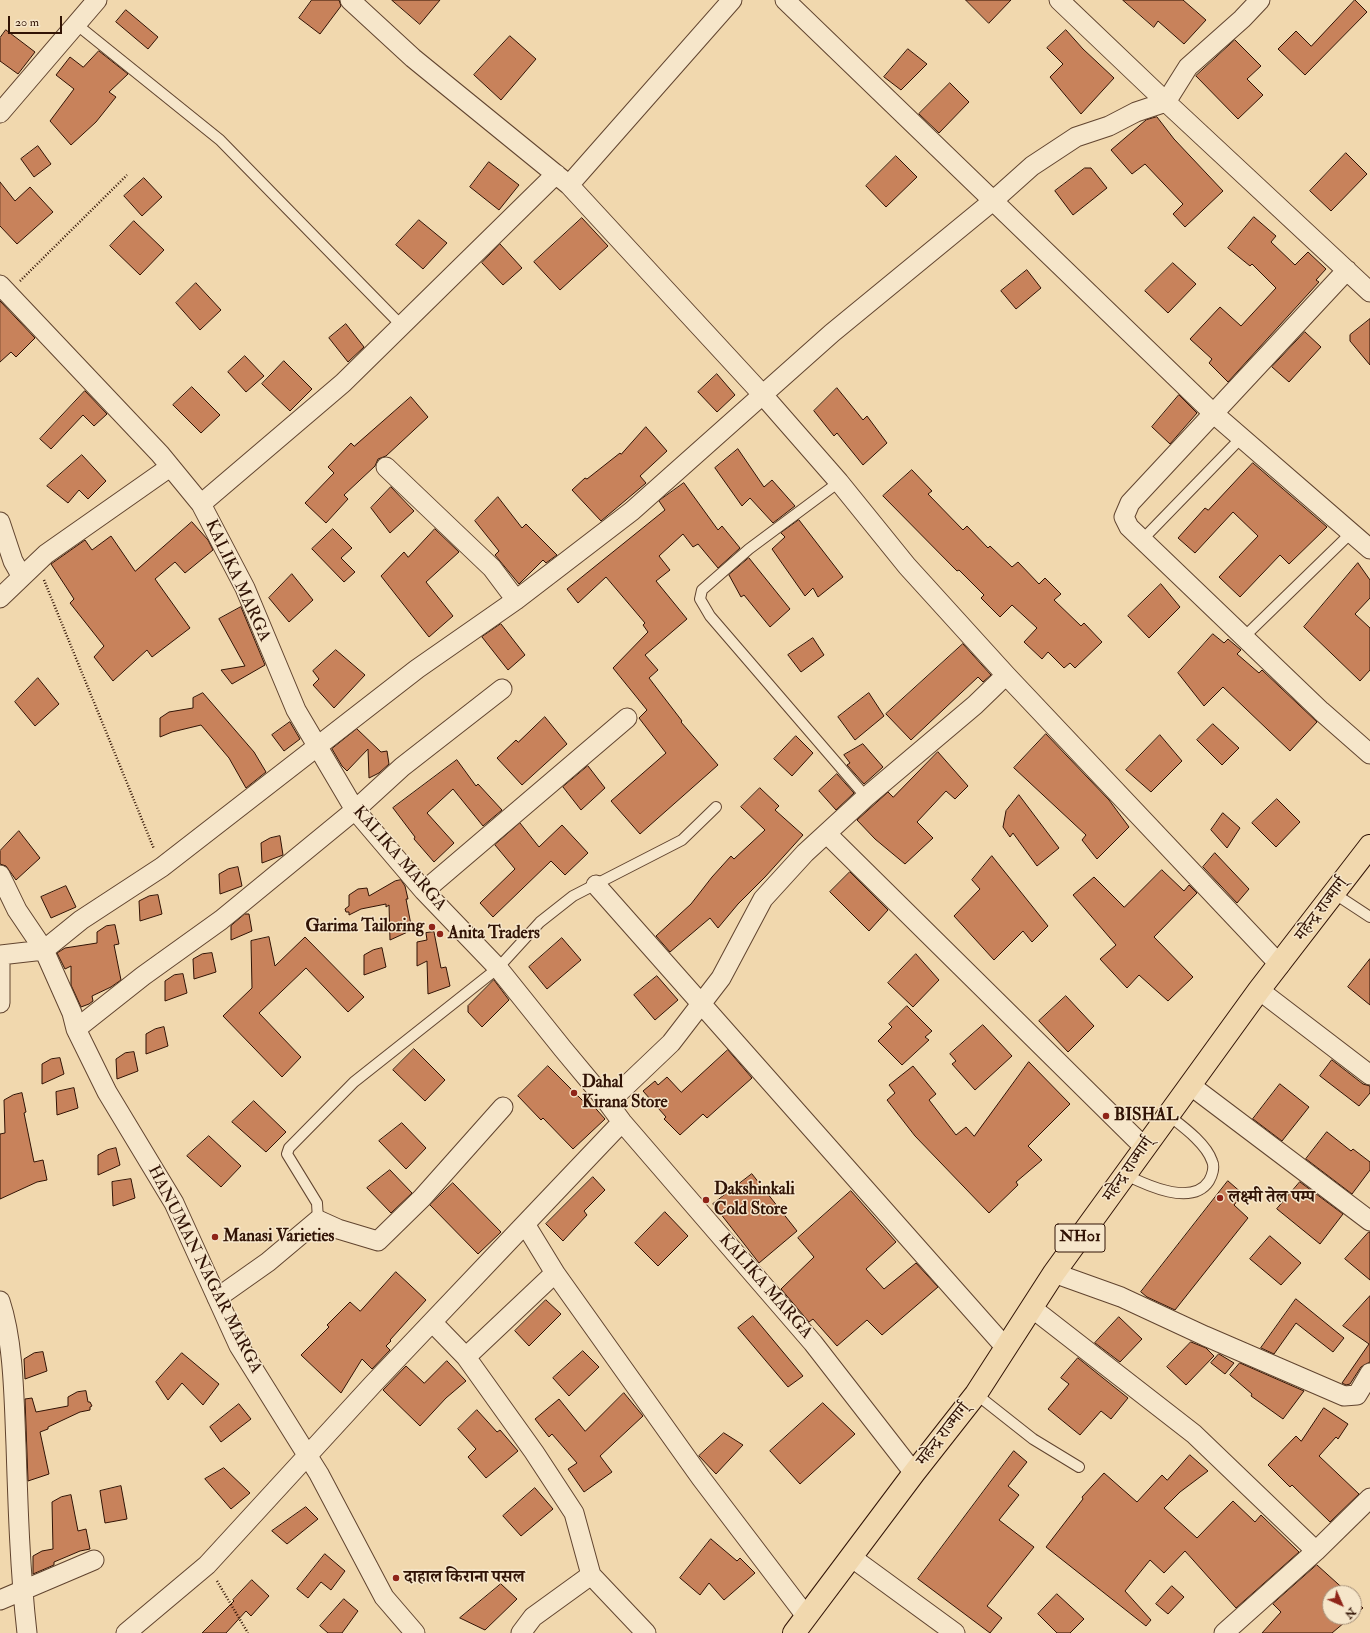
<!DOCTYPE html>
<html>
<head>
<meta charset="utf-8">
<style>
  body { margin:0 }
  #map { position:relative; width:1370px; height:1633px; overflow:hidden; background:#f1d8ae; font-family:"IM FELL Double Pica",serif }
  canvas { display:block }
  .north { position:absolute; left:1322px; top:1585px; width:40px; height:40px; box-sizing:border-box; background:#f6e6ca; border:1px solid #a7927b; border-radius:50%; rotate:135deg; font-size:11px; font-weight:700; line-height:16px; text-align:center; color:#311305 }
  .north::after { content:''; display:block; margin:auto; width:14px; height:18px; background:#8f2418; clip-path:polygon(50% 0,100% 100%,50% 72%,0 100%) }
  .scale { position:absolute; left:8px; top:16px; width:54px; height:18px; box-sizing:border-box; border:2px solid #311305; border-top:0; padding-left:5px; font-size:12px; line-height:14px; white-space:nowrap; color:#311305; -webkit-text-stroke:3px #f6e6ca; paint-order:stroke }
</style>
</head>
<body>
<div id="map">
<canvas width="1370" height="1633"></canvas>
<div class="north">N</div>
<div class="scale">20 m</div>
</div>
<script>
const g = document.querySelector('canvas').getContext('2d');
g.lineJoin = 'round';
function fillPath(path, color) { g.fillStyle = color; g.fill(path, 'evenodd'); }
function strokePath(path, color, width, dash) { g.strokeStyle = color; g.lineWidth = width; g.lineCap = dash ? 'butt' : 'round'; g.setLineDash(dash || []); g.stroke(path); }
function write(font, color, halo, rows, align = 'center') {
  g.font = font + ' "IM FELL Double Pica","Noto Serif Devanagari",serif'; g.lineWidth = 3; g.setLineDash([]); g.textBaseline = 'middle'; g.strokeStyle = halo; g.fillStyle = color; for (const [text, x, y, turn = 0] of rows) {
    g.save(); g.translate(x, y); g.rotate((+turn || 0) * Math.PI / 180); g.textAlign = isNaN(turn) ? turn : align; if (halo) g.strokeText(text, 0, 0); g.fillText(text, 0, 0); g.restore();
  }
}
const building = new Path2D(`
  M312 0H339L341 6 320 34 299 18Z
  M392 0H440L420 24Z
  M966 0H1011L989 23Z
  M1123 0H1183L1206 20 1184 44 1158 21 1154 27Z
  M1355 0 1367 12 1305 75 1278 49 1296 31 1311 46Z
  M126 10 158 37 148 49 116 22Z
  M6 30 35 52 18 74 0 61V38Z
  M1066 30 1083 49 1114 78 1081 114 1050 77 1063 64 1047 48Z
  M510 36 536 59 501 100 474 75Z
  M1235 40 1261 66 1247 79 1263 95 1238 119 1196 76Z
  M908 49 927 64 901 90 884 77Z
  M99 51 128 74 109 92 116 97 96 122 71 145 50 121 74 89 56 75 70 57 83 67Z
  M950 83 969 102 939 133 919 114Z
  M1157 117 1174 139 1223 191 1185 227 1173 214 1183 204 1145 164 1132 174 1111 150 1146 120Z
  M38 146 51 164 34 177 21 159Z
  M1346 153 1367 174 1331 211 1310 191Z
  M896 156 917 177 886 207 866 186Z
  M489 162 519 185 499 210 470 187Z
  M1085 168H1091L1107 188 1073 215 1055 191Z
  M144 178 162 197 142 216 124 196Z
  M0 182 15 201 30 187 53 212 17 244 0 226Z
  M1254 217 1276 236 1271 242 1295 265 1308 252 1326 269 1316 280 1319 282 1228 382 1209 363 1212 359 1190 339 1220 307 1241 326 1276 288 1252 264 1250 266 1228 248Z
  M582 218 608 246 560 290 534 262Z
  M419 220 447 243 423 269 396 245Z
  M134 221 164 250 140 275 110 246Z
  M500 244 522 268 503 285 482 263Z
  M1173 263 1196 284 1168 313 1145 291Z
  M1027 270 1041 288 1016 309 1001 291Z
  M196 283 221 310 200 330 176 303Z
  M0 301 35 338 16 357 11 352 0 362Z
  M1370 319V365L1350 341V335Z
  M346 324 364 347 348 362 329 338Z
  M1305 332 1321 347 1289 382 1272 367Z
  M245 356 264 376 246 392 228 372Z
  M284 361 312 389 290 411 262 384Z
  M717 374 735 395 717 412 698 392Z
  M192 387 220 415 201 433 173 405Z
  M837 388 863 420 867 416 887 443 863 465 837 433 834 436 814 411Z
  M85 391 107 414 94 426 83 415 51 449 40 439Z
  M1179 395 1197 413 1170 444 1152 427Z
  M411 397 428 417 386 456 378 459 375 466 344 495 348 499 326 523 305 503 334 473 328 467 351 443 354 446Z
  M646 427 667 451 640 476 646 483 601 521 572 490 585 478 587 479 620 453 621 454Z
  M738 449 764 487 772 480 795 506 773 523 750 498 742 506 715 468Z
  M82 455 106 481 88 499 79 490 68 503 47 486Z
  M1253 463 1327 527 1289 564 1280 555 1240 597 1219 577 1258 536 1233 512 1195 553 1178 538 1205 508 1208 510Z
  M912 470 932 491 928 494 963 530 967 526 988 548 990 546 1012 567 1018 562 1039 584 1045 578 1061 594 1054 600 1081 626 1084 623 1102 642 1075 668 1070 663 1064 668 1048 652 1042 659 1024 642 1037 628 1012 605 1000 617 981 598 984 595 959 570 957 571 883 496Z
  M684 483 718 530 722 526 740 548 718 568 698 544 693 547 683 534 659 556 670 570 656 581 687 619 645 655 658 670 649 678 682 721 681 722 718 765 640 834 611 801 666 753 639 718 647 710 613 668 648 632 643 625 645 623 606 577 578 603 567 589 665 510 659 501Z
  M391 487 414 511 390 533 371 508Z
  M498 497 522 528 526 524 557 555 546 563 543 560 519 584 495 555 499 551 475 521Z
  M799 520 843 577 818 597 813 588 805 596 772 549 785 537 781 533Z
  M192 522 208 540 213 550 185 573 175 562 155 579 190 628 152 657 147 650 113 681 94 657 104 646 70 603 74 599 51 564 85 540 92 550 111 536 135 571Z
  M333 529 352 548 341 558 355 572 344 582 312 549Z
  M435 529 459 552 426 582 453 616 429 637 381 576 404 552 408 557Z
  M749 558 790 609 770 627 744 595 741 597 729 575Z
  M1358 563 1370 580V598L1355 614 1370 628V670L1360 681 1304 627Z
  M292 574 313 600 289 622 269 598Z
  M1161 584 1180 607 1149 638 1128 616Z
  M241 607 265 665 232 684 221 670 245 666 219 619Z
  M501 624 525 655 508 670 482 637Z
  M1213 634 1224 643 1228 639 1241 650 1237 654 1259 673 1262 670 1317 722 1290 751 1223 687 1204 706 1178 673Z
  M813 638 824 655 801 672 788 655Z
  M963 644 991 675 983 682 978 677 911 740 886 714Z
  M336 650 365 675 334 708 313 685 319 679 313 671Z
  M38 678 59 704 35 726 15 702Z
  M203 693 254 752 266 772 246 788 229 758 201 725 172 732 160 737V718L169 712 193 708V698Z
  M869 693 884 716 855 740 838 717Z
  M545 717 567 744 522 785 497 758 516 740 518 742Z
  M290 722 300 739 284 751 272 735Z
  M1213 724 1239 748 1222 765 1197 740Z
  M357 729 381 752 387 751 389 764 379 773 369 778 368 749 347 771 342 766 332 749Z
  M1046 734 1109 800 1129 827 1097 859 1082 840 1086 835 1014 768Z
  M1160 735 1182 761 1151 792 1126 770Z
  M796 736 813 753 792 776 774 759Z
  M863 744 883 767 864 784 847 765 850 763 844 755Z
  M938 752 968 786 955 799 946 791 917 822 933 838 905 864 875 839 857 820 888 792 893 797Z
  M457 760 476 786 478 784 502 810 483 826 453 789 427 813 454 843 434 862 414 839 415 837 393 808Z
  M588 766 605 788 581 810 563 787Z
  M837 774 854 793 836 810 819 791Z
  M760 788 779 806 775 810 803 835 765 877 738 904 718 928 710 918 670 952 656 936 691 904 712 877 731 856 734 859 765 830 741 807Z
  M1019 795 1059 848 1037 866 1013 833 1010 837 1003 827 1006 811Z
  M1277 799 1300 822 1276 847 1252 823Z
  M1223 813 1240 828 1227 848 1211 830Z
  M520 823 539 847 562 825 588 853 565 875 551 861 493 917 480 903 515 869 495 845Z
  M19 831 40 858 16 880 6 866 0 864V851Z
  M280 836 283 855 262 863 261 843 270 838Z
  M1215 853 1249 889 1237 903 1203 867Z
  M992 856 1048 926 1032 942 1023 931 994 960 954 916 980 889 972 880Z
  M238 867 242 886 220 894 219 874 228 869Z
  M1162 870 1184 891 1189 885 1197 893 1154 937 1193 977 1168 1001 1139 975 1127 988 1100 959 1116 945 1073 895 1094 877 1124 907Z
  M850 872 888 910 869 931 830 892Z
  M401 880 405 886 408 899H406L412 930 390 940 389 905 386 907V904L361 909 349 915V912H346L345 909 349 906V895L358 889 367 888 369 896 395 881Z
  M66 886 76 907 51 918 41 897Z
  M158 895 162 914 140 921 139 901 149 896Z
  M245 914H249L252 931 231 940V926Z
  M115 925 119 944 114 945 121 980 111 987 92 996 93 1001 89 1004 81 1007 71 985V966L65 969 57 953 65 948 97 943V932L106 926Z
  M434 932 441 968 446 967 450 986 428 994 427 961 417 966V942L427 940 426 933Z
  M269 937 275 966 305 937 364 997 348 1012 306 968 259 1013 301 1057 282 1077 223 1016 252 988 251 941Z
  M562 938 581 960 547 989 529 967Z
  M382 948 386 967 364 975V955L373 950Z
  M212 953 216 972 194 979 193 959 202 954Z
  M916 954 939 980 913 1007 888 983Z
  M1370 959V1005L1348 987Z
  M183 974 187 993 165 1001V981L174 975Z
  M657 976 678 1000 655 1020 634 995Z
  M494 980 509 1000 482 1027 468 1012V1006Z
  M1066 996 1094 1026 1068 1052 1039 1021Z
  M907 1006 932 1031 925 1037 929 1040 902 1065 878 1041 892 1027 889 1024Z
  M983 1025 1012 1056 975 1090 952 1064 956 1061 950 1054Z
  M164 1027 168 1046 146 1054V1034L155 1029Z
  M414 1049 445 1080 425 1101 393 1070Z
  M728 1050 752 1078 707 1118 703 1114 680 1135 664 1119 666 1117 643 1091 655 1081 658 1085 667 1077 681 1092Z
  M134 1052 138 1071 117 1079 116 1059 125 1053Z
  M60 1058 64 1074 42 1084V1064L51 1059Z
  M1332 1060 1363 1084 1370 1086V1093L1359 1106 1320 1076Z
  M1029 1062 1070 1104 1028 1146 1042 1160 1016 1182 1018 1185 989 1213 915 1136 887 1100 895 1093 889 1085 913 1066 936 1094 929 1100 956 1135 966 1127 974 1136Z
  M548 1066 587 1105 590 1102 605 1119 573 1149 543 1118 541 1120 518 1096Z
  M1280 1084 1309 1107 1282 1141 1253 1119Z
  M74 1088 78 1108 57 1115 56 1092Z
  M22 1093 26 1112 24 1113 34 1162 43 1160 47 1180 37 1182 0 1199V1134L5 1133 4 1100 13 1095Z
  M254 1101 286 1132 266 1152 232 1122Z
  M402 1123 426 1148 406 1169 379 1141Z
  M1327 1132 1351 1151 1353 1149 1370 1162V1170L1352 1194 1306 1159Z
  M209 1136 241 1166 221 1187 187 1156Z
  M116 1148 120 1165 98 1175V1155L107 1150Z
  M390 1170 412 1193 391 1213 367 1188Z
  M752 1174 797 1231 759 1263 713 1204Z
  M593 1177 605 1190 584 1211 587 1215 563 1241 546 1224Z
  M131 1179 135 1198 113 1206 112 1182Z
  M1228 1181 1243 1194 1234 1205 1248 1218 1175 1310 1147 1297 1141 1292Z
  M1300 1182 1343 1214 1320 1244 1277 1209Z
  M453 1183 501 1232 478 1254 430 1205Z
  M851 1191 896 1242 866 1269 884 1289 916 1263 938 1287 882 1335 867 1320 837 1346 813 1319 809 1322 781 1289 814 1257 798 1238Z
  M665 1212 688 1236 658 1266 635 1243Z
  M1369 1232H1370V1280L1345 1259Z
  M1270 1236 1301 1263 1281 1285 1250 1259Z
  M396 1272 426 1300 390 1340 391 1341 386 1346 390 1350 372 1369 362 1359 341 1393 301 1355 329 1327 327 1325 350 1302 360 1311Z
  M1370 1296V1362L1361 1367 1350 1384 1346 1385 1342 1383 1369 1344 1343 1326Z
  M1296 1299 1344 1338 1333 1352 1296 1323 1274 1354 1261 1348Z
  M546 1300 561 1314 529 1346 515 1331Z
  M753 1316 803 1376 788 1387 738 1328Z
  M1119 1317 1142 1339 1120 1362 1095 1343Z
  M1191 1342 1206 1348 1214 1356 1186 1385 1167 1367Z
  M583 1351 599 1367 569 1396 553 1378Z
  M43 1352 47 1371 25 1379 24 1359 34 1353Z
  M182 1353 219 1384 203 1405 182 1383 168 1400 156 1382Z
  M1219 1354 1234 1363 1225 1374 1211 1363Z
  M1078 1358 1128 1398 1111 1419 1101 1411 1080 1435 1048 1409 1069 1384 1061 1378Z
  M447 1361 466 1381 446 1398 420 1426 383 1390 406 1366 424 1383Z
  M1240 1363 1304 1391 1283 1419 1251 1396 1252 1394 1230 1375Z
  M86 1391 88 1402H90L92 1406 90 1407V1410L80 1412 48 1427V1429L40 1432 49 1474 28 1481 25 1399 32 1398 36 1412 68 1406V1397L77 1392Z
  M624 1393 643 1416 600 1456 612 1472 584 1492 568 1469 577 1463 552 1434 549 1437 535 1419 559 1399 585 1431Z
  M823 1403 855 1434 800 1484 770 1451Z
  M239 1404 251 1419 221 1442 210 1427Z
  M1324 1408 1348 1424 1338 1439 1336 1437 1319 1456 1359 1494 1330 1522 1292 1485 1290 1487 1268 1465 1296 1436 1301 1441Z
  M477 1410 497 1432 500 1430 518 1451 486 1478 468 1457 476 1449 458 1429Z
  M724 1433 743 1445 716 1474 699 1456Z
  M1014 1451 1027 1462 1008 1486 1019 1495 999 1520 1034 1547 987 1606 1002 1618 990 1633 918 1579Z
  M1190 1455 1208 1471 1180 1492 1164 1508 1197 1538 1233 1501 1255 1522 1261 1515 1299 1552 1236 1608 1185 1551 1164 1573 1150 1560 1125 1591 1151 1620 1146 1626 1046 1547 1083 1499 1082 1497 1104 1473 1137 1502 1162 1475 1167 1480Z
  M224 1468 250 1493 231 1509 205 1479Z
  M121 1486 127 1519 105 1523 100 1491Z
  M535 1488 553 1509 521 1536 503 1516Z
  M71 1495 78 1531 86 1529 90 1549 80 1551 54 1562V1565L33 1574V1556L42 1551 53 1549 52 1502 61 1497Z
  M306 1507 318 1519 287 1544 272 1531Z
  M711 1539 737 1561 740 1558 755 1573 724 1600 709 1583 700 1595 680 1578Z
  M325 1554 345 1571 331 1590 321 1582 308 1598 297 1589Z
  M1317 1565 1348 1593H1330V1617H1351L1332 1633H1262L1281 1612 1273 1604Z
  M252 1580 269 1596 251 1616 246 1611 226 1633H202L234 1601 233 1600Z
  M501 1584 517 1599 485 1630 460 1618Z
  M1172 1586 1184 1597 1168 1614 1156 1604Z
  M1057 1594 1084 1619 1070 1633H1057L1038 1614Z
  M344 1599 358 1611 342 1633H328L320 1626Z
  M1354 1599 1363 1608 1354 1615Z`);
fillPath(building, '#c8825b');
strokePath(building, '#311305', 1);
const lane = new Path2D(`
  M76 24 220 140 401 325
  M839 482 749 549 702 590 700 599 710 616 866 797
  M1142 540 1242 437
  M1244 637 1351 533
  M1335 894 1370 917
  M1126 1175C1146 1185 1192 1207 1209 1181 1212 1176 1215 1167 1212 1161 1206 1143 1182 1126 1168 1115
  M318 1220 317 1203 287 1154 289 1148 354 1082 498 968 540 922 573 896 682 840 716 807
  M976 1394 1033 1439 1079 1467`);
const street = new Path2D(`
  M350 0 413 58 569 185 762 394 839 482 907 566 1006 675 1280 965
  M785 0 1213 413 1370 549
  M1059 0 1166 102 1370 292
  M0 113 97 0
  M569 185 732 0
  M1347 270 1130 503 1124 517 1129 527 1321 711 1370 754
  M0 285 160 454 201 504 245 588 296 710 355 810 424 891 498 968 563 1049 608 1103 622 1122 813 1343 914 1473
  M386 467 492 568 516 600
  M201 504 343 383 556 174
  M0 522 13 561 22 577
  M0 598 46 554 170 467
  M827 834 1145 1148
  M0 875 17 910 44 950 72 1013 76 1029 107 1092 174 1203 239 1346 319 1474 384 1597 415 1633
  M596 885 1006 1348
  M424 891 627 718
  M1259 990 1370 1075
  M0 1003V955L44 950 81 920 162 867 417 669 516 600 632 511 832 333 994 200 1032 166 1076 137 1109 126 1136 112 1166 102 1188 67 1242 19 1260 0
  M76 1029 143 976 221 920 355 810 402 767 502 689
  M1190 1085 1370 1221
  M608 1103 671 1043 721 978 763 899 805 853 866 797 975 705 1006 675
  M555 1273 701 1478 806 1616
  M1054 1273 1121 1297 1205 1336 1344 1396 1357 1395 1370 1373
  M217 1298 268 1262 318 1220 338 1229 378 1241 422 1198 503 1107
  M0 1301C14 1343 14 1401 16 1445 18 1508 20 1571 27 1633
  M1032 1308 1194 1434 1316 1551
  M433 1323 466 1357
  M851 1557 955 1633
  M591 1575 646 1633
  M0 1600 94 1560
  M126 1633 207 1565 374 1383 525 1224
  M521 1633 533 1617 591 1575 574 1513 534 1452 466 1357 555 1273 525 1224 622 1122
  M1224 1633 1316 1551 1370 1498`);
const highway = new Path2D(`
  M794 1633 914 1473 976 1394 1054 1273 1259 990 1370 846`);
strokePath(lane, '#61442f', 12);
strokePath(street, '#61442f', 21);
strokePath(highway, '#311305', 24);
strokePath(new Path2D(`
  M20 281 127 175
  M44 580 154 849
  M217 1581 248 1633`), '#311305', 2.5, [1, 2]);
strokePath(lane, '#f6e6ca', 10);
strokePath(street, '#f6e6ca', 19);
strokePath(highway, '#f1d8ae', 22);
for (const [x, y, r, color] of [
  [432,927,4,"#8f2418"],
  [440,934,4,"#8f2418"],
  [574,1093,4,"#8f2418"],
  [1106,1116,4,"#8f2418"],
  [1220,1198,4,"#8f2418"],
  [706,1200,4,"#8f2418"],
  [215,1237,4,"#8f2418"],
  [396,1578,4,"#8f2418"]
]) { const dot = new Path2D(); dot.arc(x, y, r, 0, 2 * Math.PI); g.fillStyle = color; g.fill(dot); strokePath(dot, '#f6e6ca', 1.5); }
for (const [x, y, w] of [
  [1080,1238,50]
]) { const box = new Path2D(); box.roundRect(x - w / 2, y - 14, w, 28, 3); g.fillStyle = '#f6e6ca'; g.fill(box); strokePath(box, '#311305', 1); }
write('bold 16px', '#311305', null, [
  ["NH01",1080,1238]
]);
write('17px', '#311305', '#f6e6ca', [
  ["KALIKA MARGA",237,581,65],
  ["KALIKA MARGA",399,859,49],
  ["महेन्द्र राज्मार्ग्",1322,910,-53],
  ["महेन्द्र राज्मार्ग्",1129,1170,-55],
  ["HANUMAN NAGAR MARGA",204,1270,63],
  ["KALIKA MARGA",765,1287,49],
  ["महेन्द्र राज्मार्ग्",944,1435,-52]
]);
write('bold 17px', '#311305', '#f6e6ca', [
  ["Garima Tailoring",424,927,"right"],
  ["Anita Traders",448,934],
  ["Dahal",582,1083],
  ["Kirana Store",582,1103],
  ["BISHAL",1114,1116],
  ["Dakshinkali",714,1190],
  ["Cold Store",714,1210],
  ["लक्ष्मी तेल पम्प",1228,1198],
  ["Manasi Varieties",223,1237],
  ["दाहाल किराना पसल",404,1578]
], 'left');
</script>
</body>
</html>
